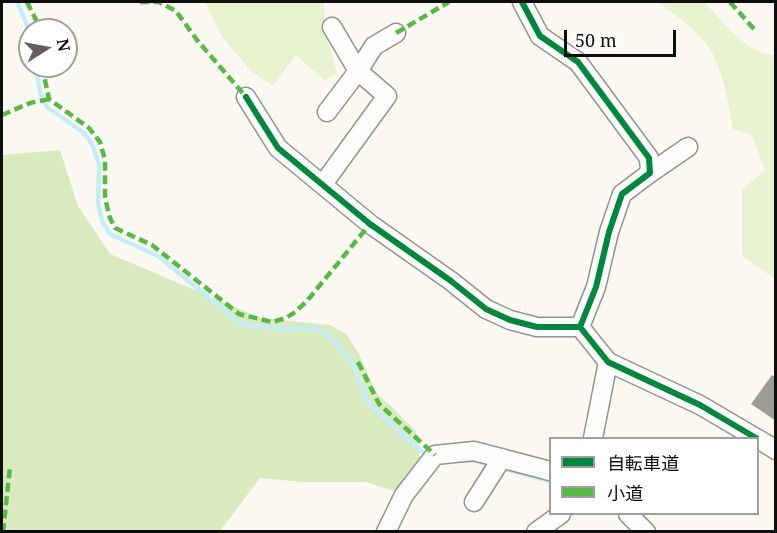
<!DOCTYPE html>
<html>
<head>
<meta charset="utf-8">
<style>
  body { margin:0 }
  #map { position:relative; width:777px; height:533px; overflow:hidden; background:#fbf9f2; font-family:"Noto Serif","Noto Sans JP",serif }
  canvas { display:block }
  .frame { position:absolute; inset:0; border:3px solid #0e0e0e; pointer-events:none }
  .legend { position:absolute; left:549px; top:437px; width:210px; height:78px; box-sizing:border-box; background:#fff; border:2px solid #9f9f9f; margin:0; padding:8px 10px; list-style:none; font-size:18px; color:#0e0e0e }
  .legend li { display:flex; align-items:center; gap:12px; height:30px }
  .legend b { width:30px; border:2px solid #9f9f9f }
  .north { position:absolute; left:18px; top:18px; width:60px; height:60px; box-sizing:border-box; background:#fff; border:2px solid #9f9f9f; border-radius:50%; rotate:79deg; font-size:16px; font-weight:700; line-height:24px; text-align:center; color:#0e0e0e }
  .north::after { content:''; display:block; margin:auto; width:21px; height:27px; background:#61605e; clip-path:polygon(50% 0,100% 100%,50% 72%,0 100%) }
  .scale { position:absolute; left:564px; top:30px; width:112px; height:27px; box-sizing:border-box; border:3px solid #0e0e0e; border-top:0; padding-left:8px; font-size:18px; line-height:21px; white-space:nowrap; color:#0e0e0e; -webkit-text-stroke:4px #fff; paint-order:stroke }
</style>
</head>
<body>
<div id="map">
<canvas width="777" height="533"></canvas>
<div class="frame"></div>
<ul class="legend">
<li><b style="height:8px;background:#00873e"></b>自転車道</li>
<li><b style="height:8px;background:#58b947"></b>小道</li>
</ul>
<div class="north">N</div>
<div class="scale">50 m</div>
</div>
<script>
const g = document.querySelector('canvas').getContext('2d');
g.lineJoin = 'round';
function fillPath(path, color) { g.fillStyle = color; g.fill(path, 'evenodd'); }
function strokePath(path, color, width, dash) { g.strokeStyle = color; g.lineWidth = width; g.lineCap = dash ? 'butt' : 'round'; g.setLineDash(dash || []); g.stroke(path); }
fillPath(new Path2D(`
  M205 2H324L325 29 337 73 325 81 296 55 273 86 251 71 222 37Z
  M658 2H704C721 19 748 56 775 55V279L742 255V190L765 170 752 135 733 129C728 102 723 67 707 45 694 28 675 14 658 2Z`), '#e8f2d0');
fillPath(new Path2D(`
  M60 150 78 206 110 254 261 318 330 325 346 334 358 352 376 392 416 431 421 464 394 491 366 482H304L260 478 220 531 2 532V155Z`), '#d9eabe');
strokePath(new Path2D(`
  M17 2 30 32
  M36 66 40 92 47 107 84 133 92 144 99 164 98 203 102 221 110 234 158 256 241 324 278 329 312 328 322 331 333 340 354 366 368 403 428 457
  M461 461H477L491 465
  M502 468 550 481`), '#c6ecf8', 4.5);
fillPath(new Path2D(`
  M772 375 776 378V421L751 404Z`), '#9e9c98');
const minor = new Path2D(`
  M522 2 540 36 578 62 649 158 650 173 622 194 609 232 596 287 580 327
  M332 27 358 71 374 46 396 33
  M246 97 278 148 370 224 451 281 486 309 510 320 537 327H580
  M650 173 688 147
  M323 184 387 96 358 71 327 112
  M580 327 608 362 700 405 756 438
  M593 438 608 362
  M758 439 776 450
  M474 502 502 458
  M628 514 646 532
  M386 532 404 495 435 455 474 451 550 471
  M536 532 561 514`);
strokePath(minor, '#959491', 21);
strokePath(minor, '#fefefd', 18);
strokePath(new Path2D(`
  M27 2 37 22 38 30
  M140 2H159L176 11 197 40 246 97
  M730 2 754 29
  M396 33 449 2
  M42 66 49 99 89 128 100 142 105 160V198L110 218 115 228 152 245 239 314 272 322 286 318 295 312 307 301 370 224
  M2 115 30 103 49 99
  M358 362 379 404 435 455
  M3 532 10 467`), '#58b947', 4.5, [9, 4.5]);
strokePath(new Path2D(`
  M522 2 540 36 578 62 649 158 650 173 622 194 609 232 596 287 580 327
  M246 97 278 148 370 224 451 281 486 309 510 320 537 327H580
  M580 327 608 362 700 405 756 438`), '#00873e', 6);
</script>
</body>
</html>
